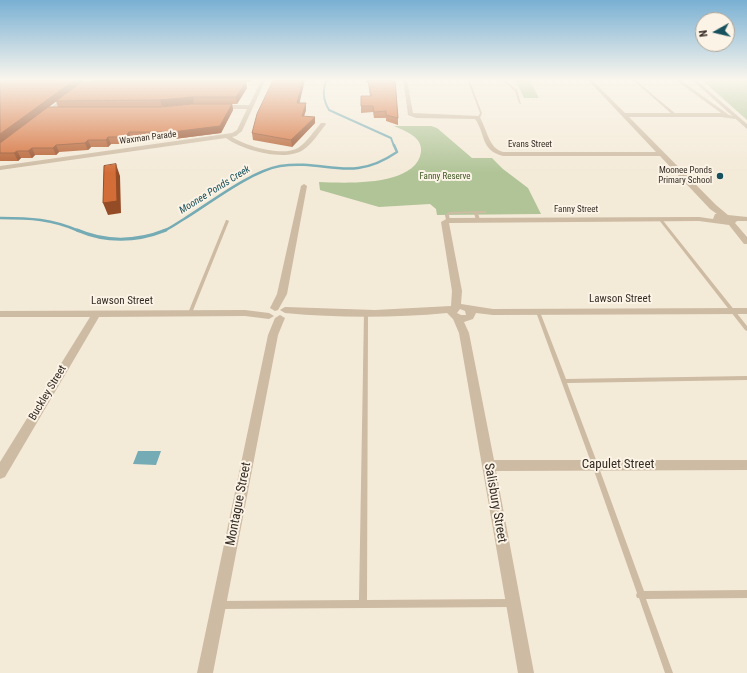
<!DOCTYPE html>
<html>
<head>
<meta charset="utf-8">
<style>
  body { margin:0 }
  #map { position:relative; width:747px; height:673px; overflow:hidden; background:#f4ead8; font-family:"Roboto Condensed",sans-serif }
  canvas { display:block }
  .north { position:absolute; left:695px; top:12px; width:40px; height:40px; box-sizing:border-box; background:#fbf3e5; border:1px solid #ada499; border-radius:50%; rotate:262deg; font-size:11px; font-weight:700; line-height:16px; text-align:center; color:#372d26 }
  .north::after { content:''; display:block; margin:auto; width:14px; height:18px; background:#17515d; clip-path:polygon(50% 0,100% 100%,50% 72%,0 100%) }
</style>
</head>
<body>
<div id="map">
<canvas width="747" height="673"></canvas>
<div class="north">N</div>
</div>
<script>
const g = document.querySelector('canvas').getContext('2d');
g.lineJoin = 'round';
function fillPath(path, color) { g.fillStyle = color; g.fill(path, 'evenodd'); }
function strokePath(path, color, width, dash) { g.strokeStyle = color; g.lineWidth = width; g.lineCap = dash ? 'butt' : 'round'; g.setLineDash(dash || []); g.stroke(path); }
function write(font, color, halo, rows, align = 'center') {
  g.font = font + ' "Roboto Condensed",sans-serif'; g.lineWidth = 4; g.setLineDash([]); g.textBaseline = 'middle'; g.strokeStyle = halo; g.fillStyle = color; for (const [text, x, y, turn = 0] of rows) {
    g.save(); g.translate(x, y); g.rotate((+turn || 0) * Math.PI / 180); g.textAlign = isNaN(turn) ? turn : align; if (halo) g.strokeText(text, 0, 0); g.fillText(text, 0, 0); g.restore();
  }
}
fillPath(new Path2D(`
  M515 79H529L539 98H524Z
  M701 79H747V120Z
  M394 126H431L437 128 472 158H492L503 169 528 188 541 214 437 215 436 209 430 204 379 207 320 190 319 182C345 183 416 187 421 152 423 137 405 131 394 126Z`), '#b0c497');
fillPath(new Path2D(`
  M138 451H161L156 465 133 464Z`), '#74abb4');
strokePath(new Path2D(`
  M327 79C322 90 323 100 329 110L391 138 394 146`), '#74abb4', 2);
strokePath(new Path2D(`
  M0 218C30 218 52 219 79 231
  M163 231C171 228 177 223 184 219 210 203 251 171 280 166 327 159 350 184 397 152L394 145`), '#74abb4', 2.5);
strokePath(new Path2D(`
  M77 230C107 243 136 242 166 230`), '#74abb4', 3);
fillPath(new Path2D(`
  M467 79H469L482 113 480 118 478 117 480 113Z
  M501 79H503L517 90 521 104 519 103 515 91Z
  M632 79H634L676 114V116H674Z
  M485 211H486V213H478L480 220 478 221 476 220 474 213 450 214 449 215 450 220 448 221 446 220 445 215 449 212Z
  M659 218H661L747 326V331L745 330 659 220Z
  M226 220H227L229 221 192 313V314H188V313Z
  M538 310 540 312 566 379 747 376V380L567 383 598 465 644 591 747 590V598L646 599 673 673H665L639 598H637L636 595 637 593 592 465 536 312Z
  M366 311 368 313 367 600 511 599 514 600 515 603 514 606 511 607 219 609 216 608 215 605 216 602 219 601 359 600 364 313Z`), '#cdbba3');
fillPath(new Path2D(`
  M262 79H266L242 131 236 136 232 137C246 146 282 157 298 148 307 142 314 131 321 123H325L326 124C319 133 312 144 303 150 285 162 242 150 226 138L0 170V166L232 133 237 130 247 109H220L217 107 220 105H249Z
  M403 79H407L413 113 479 116C487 128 488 148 503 152H656L587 79H591L625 113H721L674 79H679L729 115 738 117 735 119 721 117H629L716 205 728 215 747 217V221H737L735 223 747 237V244H744L729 225 699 221 449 223 462 291 461 304 493 309 747 308V314L493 315 476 313 473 319 464 322 469 333 494 460H747V470L496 471 534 673H518L459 333 453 319 447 313C394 318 338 318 285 313L280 310 285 307 375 310 451 306 452 291 441 222 448 218 699 217 713 219 715 214H717L710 209 660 156H503C480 150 486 134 475 119L416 118 408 115ZM460 309 465 311 466 315H461L457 313Z
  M304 184 307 186 287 294 278 310 275 311 270 308 277 294 301 186Z
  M245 310 269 313 274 316 269 319 245 316 99 317 5 477 0 479V462L90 317H0V311Z
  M280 315 285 318 278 335 213 673H197L268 335 275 318Z`), '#cdbba3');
fillPath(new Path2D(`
  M88 79H93L46 116H42V114Z
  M691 79H695L747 124V129Z`), '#cdbba3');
fillPath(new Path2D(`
  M90 79H252L250 82H246L247 88 237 104H194L160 107 232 104 233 110 221 133 174 139H132L127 144H111L108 147H91L88 150 59 152 56 155H35L32 158H21L18 161H0V80L79 84 91 82ZM56 101 58 107H49Z
  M305 79 299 103 306 110 304 116 315 123 292 147 253 140 252 133Z
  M366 79H395L398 118V125L386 121V118H374L373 112 361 113V96H370L368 83H366Z`), '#b55e2f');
fillPath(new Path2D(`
  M76 79H86L0 144V134Z
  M303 79H305L298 110 297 103Z
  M246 82 247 88 237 104 236 97Z
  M193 97 194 104 162 106 160 100Z
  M306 103V110L302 122V116Z
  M232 104 233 110 221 133 174 139 172 132Z
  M315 117V123L292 147 291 140Z
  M129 132 132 139 127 144 125 137Z
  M108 137 111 144 108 147 106 140Z
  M88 140 91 147 88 150 85 143Z
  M56 145 59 152 56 155 53 148Z
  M32 148 35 155 32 158 28 151Z
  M17 151 21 158 18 161 14 153Z
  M116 164 120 176 121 213 108 215 103 203Z`), '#944c26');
const building = new Path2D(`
  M2 79H76L0 134V80Z
  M274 79H303L297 103H306L302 116 315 117 291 140 252 133 257 114Z
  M368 79H395L398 118 386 115V111L374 112 373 106H361V96H371Z
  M82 82H246L236 97H193L160 100 56 101Z
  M193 104H232L220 126 172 132H129L125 137H108L106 140H88L85 143 56 145 53 148H32L28 151H17L14 153H0V143L48 107H160Z
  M116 164 117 201 103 203 104 166Z`);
fillPath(building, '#d36d37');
strokePath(building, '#944c26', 1);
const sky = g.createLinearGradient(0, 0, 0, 173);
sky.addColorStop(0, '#79b0d3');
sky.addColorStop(0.46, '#faf6ed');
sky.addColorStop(1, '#faf6ed00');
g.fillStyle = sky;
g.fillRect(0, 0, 747, 173);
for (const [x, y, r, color] of [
  [720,176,4,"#17515d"]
]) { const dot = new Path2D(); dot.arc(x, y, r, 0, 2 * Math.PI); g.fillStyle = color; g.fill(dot); strokePath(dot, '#fbf3e5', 1.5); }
write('9px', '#372d26', '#fbf3e5', [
  ["Waxman Parade",148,138,-7],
  ["Evans Street",530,145],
  ["Fanny Street",576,210]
]);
write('9px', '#372d26', '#fbf3e5', [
  ["Moonee Ponds",712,171],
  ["Primary School",712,181]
], 'right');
write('9px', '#415827', '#fbf3e5', [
  ["Fanny Reserve",445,177]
]);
write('italic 10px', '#17515d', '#fbf3e5', [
  ["Moonee Ponds Creek",215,190,-32]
]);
write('11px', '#372d26', '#fbf3e5', [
  ["Lawson Street",620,299],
  ["Lawson Street",122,301],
  ["Buckley Street",48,393,-59]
]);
write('13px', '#372d26', '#fbf3e5', [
  ["Capulet Street",618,465],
  ["Salisbury Street",495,503,80],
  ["Montague Street",239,504,-79]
]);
</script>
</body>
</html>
